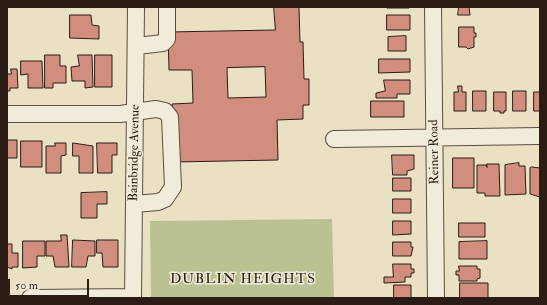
<!DOCTYPE html>
<html>
<head>
<meta charset="utf-8">
<style>
  body { margin:0 }
  #map { position:relative; width:547px; height:305px; overflow:hidden; background:#eae1c5; font-family:"IM FELL Double Pica",serif }
  canvas { display:block }
  .frame { position:absolute; inset:0; border:8px solid #2b1c15; pointer-events:none }
  .scale { position:absolute; left:8px; top:279px; width:81px; height:18px; box-sizing:border-box; border:2px solid #2b1c15; border-top:0; padding-left:5px; font-size:12px; line-height:14px; white-space:nowrap; color:#2b1c15; -webkit-text-stroke:3px #f1ecd9; paint-order:stroke }
</style>
</head>
<body>
<div id="map">
<canvas width="547" height="305"></canvas>
<div class="frame"></div>
<div class="scale">50 m</div>
</div>
<script>
const g = document.querySelector('canvas').getContext('2d');
g.lineJoin = 'round';
function fillPath(path, color) { g.fillStyle = color; g.fill(path, 'evenodd'); }
function strokePath(path, color, width, dash) { g.strokeStyle = color; g.lineWidth = width; g.lineCap = dash ? 'butt' : 'round'; g.setLineDash(dash || []); g.stroke(path); }
function write(font, color, halo, rows, align = 'center') {
  g.font = font + ' "IM FELL Double Pica",serif'; g.lineWidth = 3; g.setLineDash([]); g.textBaseline = 'middle'; g.strokeStyle = halo; g.fillStyle = color; for (const [text, x, y, turn = 0] of rows) {
    g.save(); g.translate(x, y); g.rotate((+turn || 0) * Math.PI / 180); g.textAlign = isNaN(turn) ? turn : align; if (halo) g.strokeText(text, 0, 0); g.fillText(text, 0, 0); g.restore();
  }
}
fillPath(new Path2D(`
  M332 219 334 298H151L150 221Z`), '#bbc291');
const building = new Path2D(`
  M274 7H299L300 42H303L304 79H309V105H303V119L277 120 278 160 174 162 172 104 193 103 192 70H169L168 32 275 30ZM265 67 266 97 228 98 227 68Z
  M387 7H409V8H387Z
  M459 7H469L470 15H458Z
  M70 15H91L92 25 99 26V39L70 38Z
  M387 15H410V30H387Z
  M459 27H474V33H476V37H474V47L468 49 466 47H459Z
  M406 36V51H388V37Z
  M45 55H60V66H66V83H53V88H45Z
  M78 55H92L93 87 85 88V81H72L71 67 79 66Z
  M95 55H112V87H95Z
  M379 59H410V72L379 73Z
  M21 61H42L43 88H28V74L21 75Z
  M11 69H17L18 88H10V91H7V74H11Z
  M384 80H410V94H397V98H376V93L385 91Z
  M458 86H462V92H466V111H454V92H458Z
  M473 91H486V111H473Z
  M513 91H526V111H513Z
  M494 92H506V111H504V113H500V111H494Z
  M534 92H540V111H534Z
  M371 101H404V117H371Z
  M7 140H17V158H7Z
  M21 141H42V167H21Z
  M55 143H66V155L61 156V173H46V146H55Z
  M73 143 93 146V173H79V156H73Z
  M97 143H117V155H112V173H98Z
  M392 155H414V169L407 171V175H393Z
  M453 158H474V188H453Z
  M519 163V166H525L526 194 505 195V165Z
  M487 164H499L500 196H485V193H477V165H486L487 167Z
  M532 167 540 168V197L530 194V168Z
  M393 178H411V191H393Z
  M107 192V204H97V218H81V193Z
  M393 199H411V213H393Z
  M393 221H411V234L393 235Z
  M459 223H485V237H459Z
  M61 235H67L69 267H55L53 256H46V241H61Z
  M73 240 95 241V256H88L86 267H72Z
  M97 240H118V267H103L102 253H97Z
  M23 241H45V256H37V267L23 268Z
  M487 241V259H459V242Z
  M393 242H411V247H413L411 256H393Z
  M7 244H12V253H18V267H12V269L7 267Z
  M393 264H411V269H414V273H411V277H405V282L384 283V277H393Z
  M459 266H477V269H480V278L477 279V281H459V275H456V271H459Z
  M460 283H488V298H460Z
  M394 285H411V298H394Z`);
fillPath(building, '#d18d7e');
strokePath(building, '#2b1c15', 1);
const minor = new Path2D(`
  M433 7 436 298
  M137 46 163 43 167 39V7
  M7 114H120L156 109 165 111 170 117 173 187 165 199 158 202 134 204
  M334 139 540 136
  M30 298 133 297
  M133 298 136 7`);
strokePath(minor, '#5b4d41', 18);
strokePath(minor, '#f1ecd9', 16);
write('13px', '#2b1c15', '#f1ecd9', [
  ["Reiner Road",435,152,-91],
  ["Bainbridge Avenue",135,153,-89]
]);
g.letterSpacing = '1px';
write('14px', '#2b1c15', '#f1ecd9', [
  ["DUBLIN HEIGHTS",243,280]
]);
g.letterSpacing = '0px';
</script>
</body>
</html>
